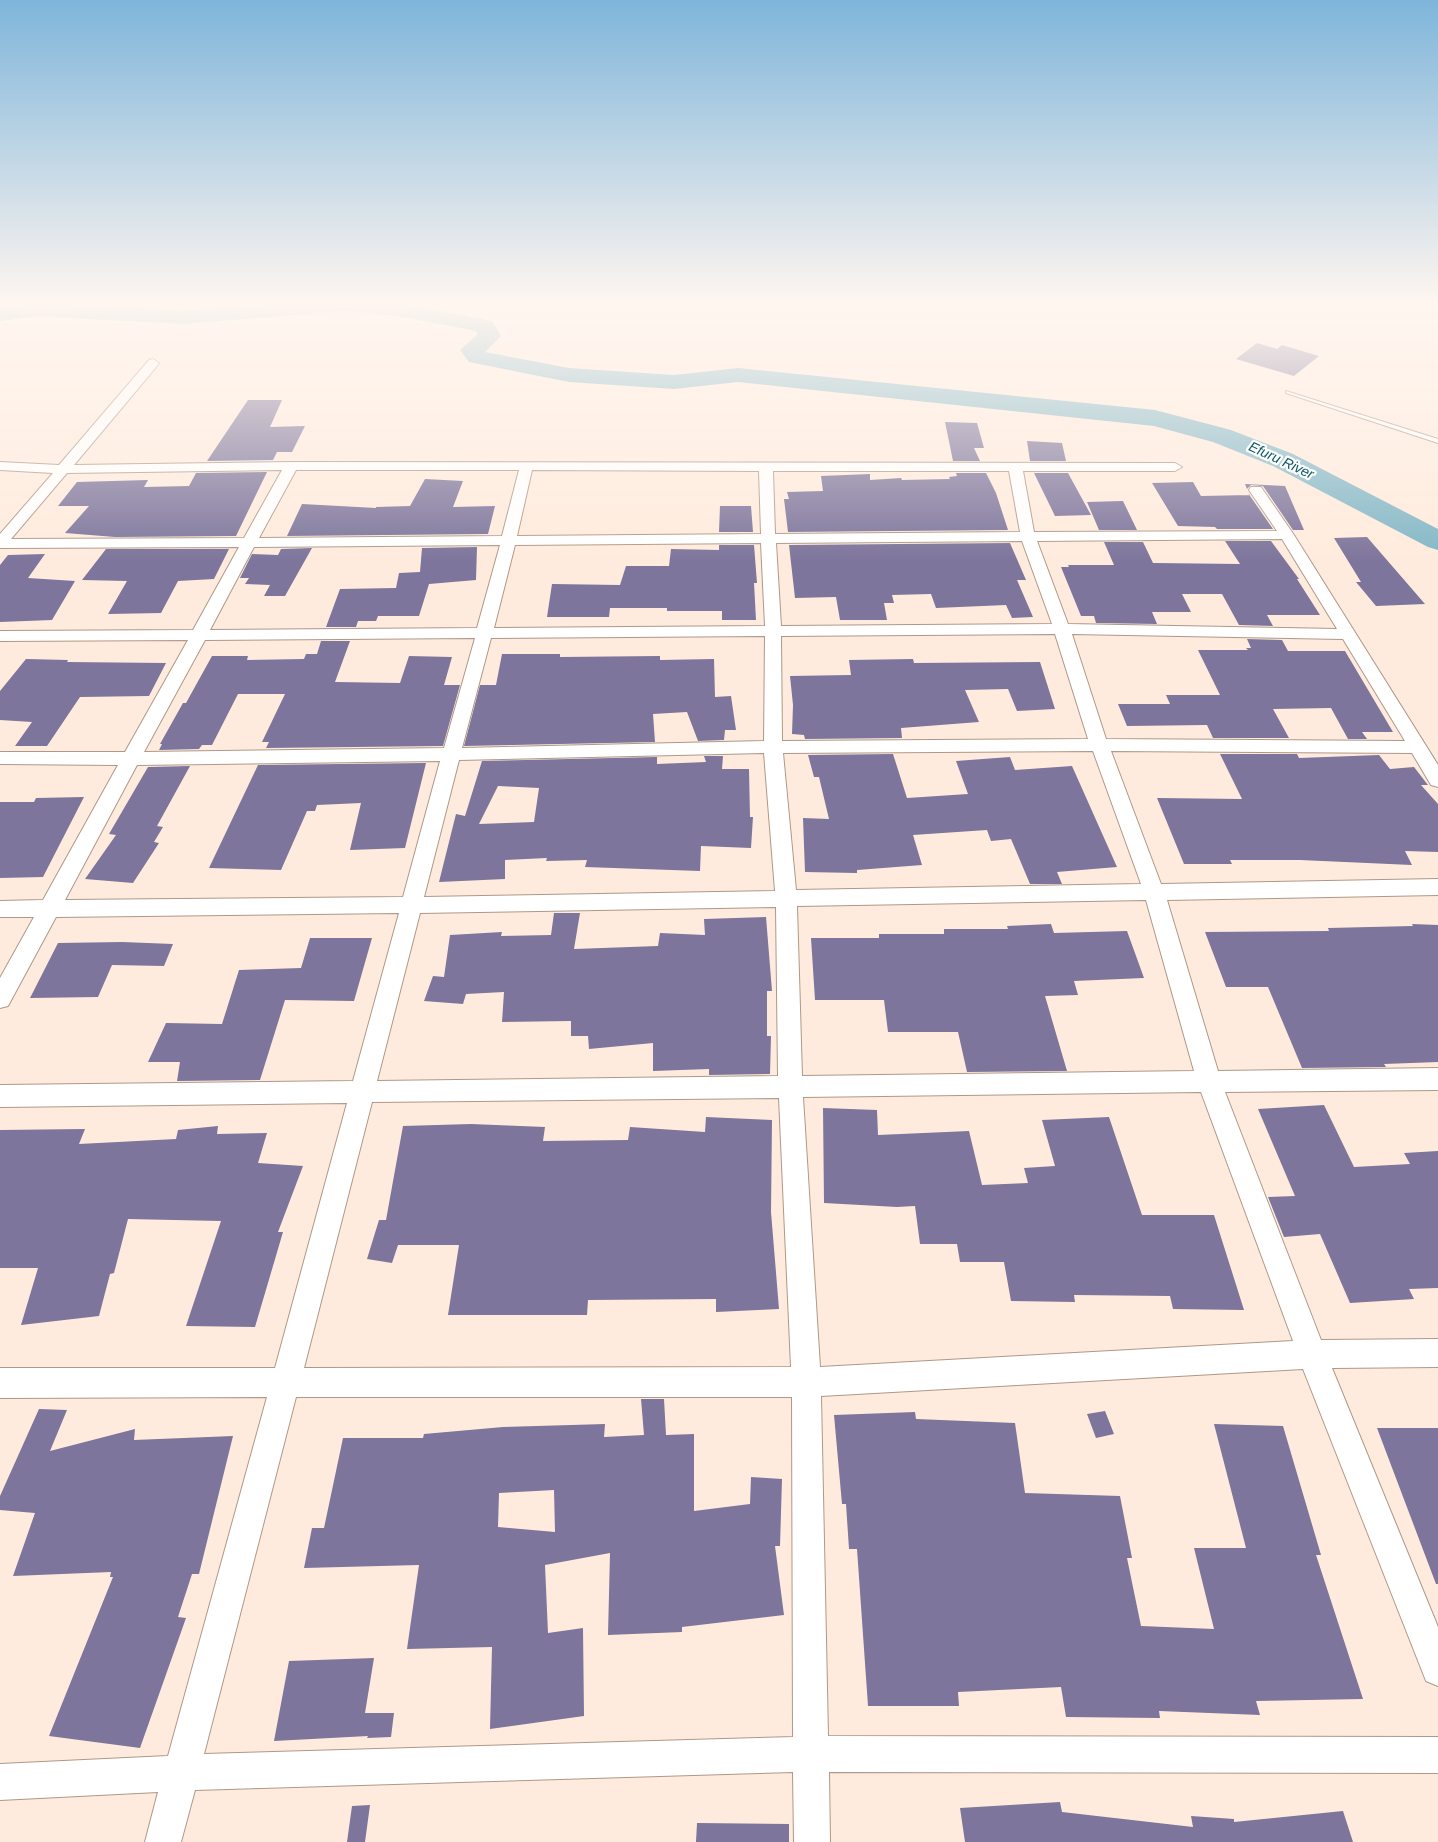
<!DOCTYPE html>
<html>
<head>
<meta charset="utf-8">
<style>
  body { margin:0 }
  canvas { display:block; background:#ffebdd }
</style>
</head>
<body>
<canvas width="1438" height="1842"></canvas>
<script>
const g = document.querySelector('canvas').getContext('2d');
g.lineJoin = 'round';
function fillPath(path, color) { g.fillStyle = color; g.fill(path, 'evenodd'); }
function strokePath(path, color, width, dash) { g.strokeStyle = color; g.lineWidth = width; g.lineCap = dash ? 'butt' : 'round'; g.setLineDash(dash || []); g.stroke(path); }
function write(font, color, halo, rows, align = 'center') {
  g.font = font + ' Arial,sans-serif'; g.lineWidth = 4.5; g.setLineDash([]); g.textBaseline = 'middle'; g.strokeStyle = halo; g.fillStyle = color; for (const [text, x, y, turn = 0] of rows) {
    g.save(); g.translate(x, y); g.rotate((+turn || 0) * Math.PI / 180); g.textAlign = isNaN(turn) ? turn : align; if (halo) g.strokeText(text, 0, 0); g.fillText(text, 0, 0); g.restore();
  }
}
fillPath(new Path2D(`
  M25 304H63L182 310 271 304H405L492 321 501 336 485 352 569 368 674 375 738 368 1155 410 1231 430 1293 454 1438 529V550L1428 547 1273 466 1213 442 1154 426 738 382 674 389 569 382 469 362 460 350 478 334 476 331 398 316 345 311 182 324 36 316 0 321V307Z`), '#82b7c6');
fillPath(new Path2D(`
  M1257 343 1277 349 1282 345 1319 356 1294 376 1236 359Z
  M248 400H282L270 427 305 426 292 452H277L273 460 207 461Z
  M945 422 977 423 984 448H974L980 461H953Z
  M1027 441 1062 443 1066 461H1030Z
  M267 472 236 536 115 537 65 533 89 506H58L77 482 148 480 144 487 189 486 196 473Z
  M956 473H986L996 493 1008 530 788 532 784 499H789L787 492 823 491 821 476 870 474V480L901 478 902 480 950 479 949 477 957 476Z
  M1034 473H1068L1091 515 1055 516Z
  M425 479 463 481 453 507 495 506 488 534 287 536 302 504 376 508V507L410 506Z
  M1193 482 1201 496 1250 495 1248 493 1273 529H1217L1215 527 1178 526 1152 483Z
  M1245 484 1285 486 1304 530H1293L1263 486 1251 485 1247 489Z
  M1123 501 1137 530H1099L1087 502Z
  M720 506H751L753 532H719Z
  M1367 537 1425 604 1376 606 1356 582H1361L1334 538Z
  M1225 541H1271L1299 579H1297L1320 615H1267L1273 626 1239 625 1222 594H1182L1191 612H1152L1157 624 1096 623 1094 616H1081L1061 567H1069L1068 565H1114L1104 542H1143L1153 563 1240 564Z
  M1010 543 1026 580H1017L1033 617 1012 618 1006 605 936 608 931 594 892 595 894 603H884L887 620H840L836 597 795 598 789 545Z
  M719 545H754L757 583H754L756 620H722V611H667V608H610L609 617H547L552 584 620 585 626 566H669L671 549 719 550Z
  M477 547 476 580 429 584 419 616H378L376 621H358L356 627H326L340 589 396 588 399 573 420 572 422 548Z
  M312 548 285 596H264L270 585 245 584 249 578H240L252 554 278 555 281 549Z
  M106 549H229L214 579 178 581 161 613 108 614 127 581 82 580Z
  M45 554 28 578 75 581 52 620 0 622V565L8 555Z
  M1247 639 1282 640 1288 651H1345L1393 732H1362L1367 739H1348L1331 708 1273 709 1289 738H1213L1207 725 1127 726 1118 704H1170L1166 695H1220L1198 650H1248L1246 648H1251Z
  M321 641H350L335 682 400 683 409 656 452 657 444 685H460L443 746 266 748 269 742H262L285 694H238L212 745H202L199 749 159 750 162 744H160L183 703H186L212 656H248L247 660 304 659 306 654H317Z
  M502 654H560V657L660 656V660L714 659 715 697 731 696 736 730H725L724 740 698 741 687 712 653 714 655 742 464 746 480 685H496Z
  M26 659 68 660 67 662 166 663 149 696 80 697 47 746H15L32 722 0 720V691Z
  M913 659 914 663 1040 662 1055 709 1017 711 1008 689 965 690 979 722 901 728 902 738 805 739 804 735 792 734 793 705 790 676 851 675 849 660Z
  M893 754 907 798 968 794 956 761 1010 757 1015 770 1072 766 1117 867 1057 872 1062 884H1030L1011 839 991 841 987 830 913 835 922 865 857 870V873L805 872 803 818 829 819 819 777H814L808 755Z
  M1220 754H1297L1299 758 1379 755 1390 769 1414 767 1428 785H1421L1438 804V852L1405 851 1412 865 1300 860H1230L1232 864H1184L1157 798 1242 799Z
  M704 756H723L722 769H749L750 817H753L751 848 701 846 700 871 585 867 587 860 546 861 547 858 505 860V879L439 882 456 814 465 816 482 761 657 757V764L706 762ZM498 786 539 788 534 822 479 824Z
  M426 763 405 848 350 850 361 803 317 805 315 811H307L281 870 209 868 258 765Z
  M190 766 157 826 163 827 154 842 159 843 133 883 85 879 116 835 109 834 148 767Z
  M84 797 43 877 0 878V802H34L36 798Z
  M554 913H580L574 949 658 946 660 933 705 935 704 919 766 917 772 991H767V1036H771L770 1074 709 1075V1069L653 1071V1043L589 1049 588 1036H571V1021L502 1022 504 992 466 994 463 1004 424 1001 433 976 444 977 450 935 502 932 501 936 551 935Z
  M1051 924 1054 933 1127 931 1144 978 1074 981 1078 995 1045 996 1067 1071 967 1072 958 1032H888L884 1000H815L811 938H879V934H944V929H1008L1007 926Z
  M1412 924 1438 925V1062L1384 1064 1386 1067 1302 1068 1268 987H1226L1205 932 1329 931 1328 928 1413 926Z
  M310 938H372L354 1001 285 1000 260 1080 177 1081 180 1062H148L166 1023 222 1024 239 970 301 968Z
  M122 942 173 944 164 966 112 965 98 997 30 998 58 943Z
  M1324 1105 1354 1167 1410 1164 1404 1153 1438 1151V1288L1409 1289 1414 1299 1350 1303 1320 1234 1284 1237 1268 1197 1295 1196 1258 1109Z
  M823 1108 877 1110 878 1135 969 1131 982 1185 1028 1183 1024 1168 1055 1166 1042 1120 1109 1117 1142 1215H1214L1244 1310 1173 1309 1170 1296 1074 1295 1075 1302 1011 1301 1004 1262H960L957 1244H920L915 1206 897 1207 824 1203Z
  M706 1117 772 1120 771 1212 779 1309 716 1312V1299L588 1300 587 1315H448L459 1245H398L392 1263 367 1259 379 1220H386L403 1126 471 1124 545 1127 543 1141 628 1140 630 1127 705 1132Z
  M218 1126 217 1134 267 1133 258 1163 303 1166 278 1232H283L255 1327 186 1326 221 1221 128 1219 114 1273 110 1274 99 1316 21 1325 38 1268H0V1130L85 1129 79 1144 176 1139 178 1130Z
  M641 1399H664L666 1435 694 1434V1511L750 1504 751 1477 782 1479 780 1546H775L784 1615 682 1627V1632L608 1635 610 1553 545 1565 548 1633 583 1628 584 1716 490 1729 492 1647 407 1649 419 1565 304 1568 312 1528H324L343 1438H423L424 1434 503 1427 605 1424 604 1437 644 1435ZM554 1490 555 1532 498 1527 499 1493Z
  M39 1409 67 1410 50 1451 135 1429 134 1440 233 1436 199 1574H192L178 1617 186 1618 140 1748 49 1736 113 1577H110L111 1572 13 1576 35 1513 0 1510V1496Z
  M1105 1411 1114 1434 1096 1438 1087 1414Z
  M915 1412 916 1419 1015 1423 1025 1493 1120 1496 1132 1558H1127L1141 1626 1214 1629 1194 1548H1246L1214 1424 1283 1426 1321 1555H1316L1363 1699 1256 1701 1260 1715 1159 1711 1160 1718 1066 1717 1061 1687 958 1692 959 1706H868L857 1549H849L846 1504H842L834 1415Z
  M1377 1428H1438V1584H1436Z
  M374 1658 365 1713H394L391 1737 367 1738 368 1736 274 1741 289 1661Z
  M1060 1802 1062 1812 1193 1827 1191 1816 1234 1819V1822L1343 1811 1353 1842H965L960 1808Z
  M370 1805 365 1842H347L352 1806Z
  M697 1823 789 1824V1842H696Z`), '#7d759b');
const lane = new Path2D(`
  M1286 391 1438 439V443L1286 393Z`);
const street = new Path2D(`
  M153 359 159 363 157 366 74 465 291 462 1175 463 1182 467 1175 471H1023L1034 532 1277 531 1249 490 1251 487H1261L1294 535 1438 765V787L1431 785 1412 753 1111 751 1161 884 1438 879V895L1167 900 1218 1071 1438 1068V1090L1225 1092 1321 1340 1438 1339V1367L1332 1368 1438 1627V1686L1426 1681 1303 1369 821 1396 828 1736 1438 1737V1773L829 1772 830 1842H794L793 1772 195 1790 181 1842H145L158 1792 0 1800V1764L168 1756 267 1397 0 1398V1368H275L347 1103 0 1107V1085L353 1081 399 913 56 917 8 1006 0 1008V978L34 917H0V901L43 900 118 765 0 764V752H125L188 640 0 641V631L193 630 239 547 0 548V534L53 473 0 470V462L59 465 149 360ZM282 470 244 538 11 539 67 473ZM296 470H519L502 536 259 538ZM532 470 759 471 761 534 517 536ZM773 471H1009L1020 532 775 534ZM1282 539 1337 629 1068 624 1037 541ZM1022 541 1052 624 781 626 776 543ZM761 543 765 626 494 628 515 545ZM500 545 477 628 210 630 254 547ZM1055 634 1088 739 782 741 781 636ZM1072 634 1343 639 1405 741 1106 739ZM765 636 764 741 462 748 491 638ZM475 638 444 748 144 752 205 640ZM1093 751 1141 884 796 890 783 753ZM764 753 775 891 424 897 459 760ZM440 761 403 897 65 900 137 765ZM1146 900 1194 1071 802 1076 797 906ZM776 907 778 1076 377 1081 420 913ZM1201 1092 1293 1341 820 1367 803 1097ZM779 1098 791 1367 304 1368 372 1102ZM296 1397H792L793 1737 204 1754Z`);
strokePath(lane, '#ae9888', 2);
strokePath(street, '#ae9888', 2);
fillPath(lane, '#fff');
fillPath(street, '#fff');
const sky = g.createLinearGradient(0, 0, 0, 562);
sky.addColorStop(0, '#7fb5da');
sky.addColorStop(0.54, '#fff6f0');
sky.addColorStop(1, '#fff6f000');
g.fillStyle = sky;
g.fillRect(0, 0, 1438, 562);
write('italic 14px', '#0d5767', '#fdfdfd', [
  ["Efuru River",1281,461,25]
]);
</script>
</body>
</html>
